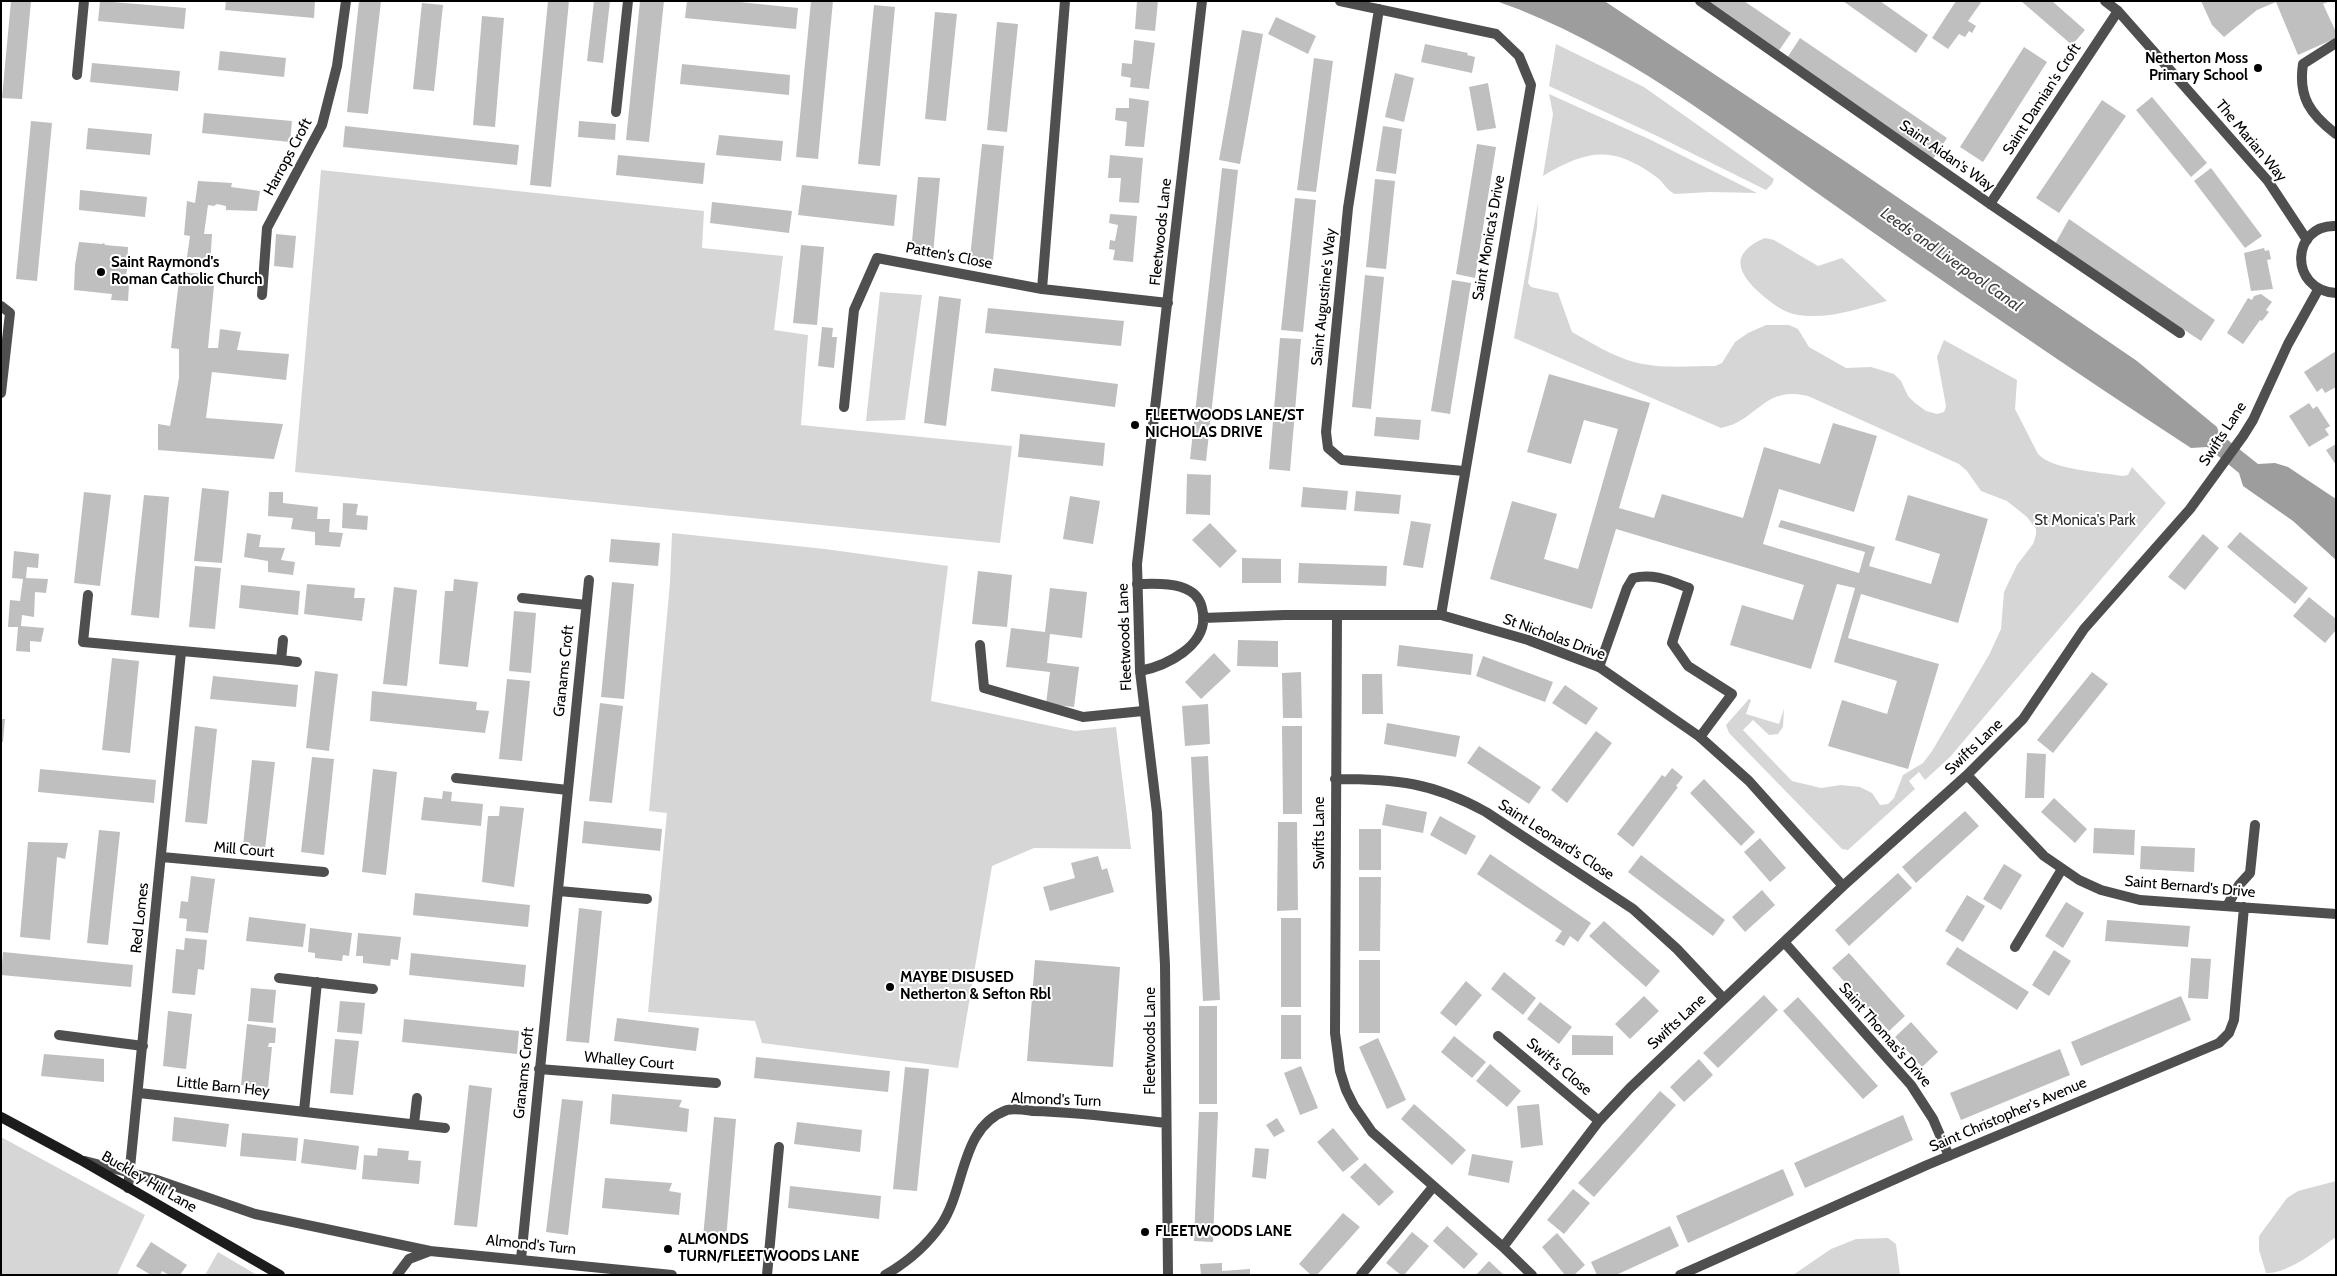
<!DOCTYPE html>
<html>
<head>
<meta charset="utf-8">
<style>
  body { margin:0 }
  #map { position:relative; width:2337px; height:1276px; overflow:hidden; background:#fff; font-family:Cabin,sans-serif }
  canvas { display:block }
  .frame { position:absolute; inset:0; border:2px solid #000; pointer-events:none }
</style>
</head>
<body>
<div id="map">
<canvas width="2337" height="1276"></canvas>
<div class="frame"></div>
</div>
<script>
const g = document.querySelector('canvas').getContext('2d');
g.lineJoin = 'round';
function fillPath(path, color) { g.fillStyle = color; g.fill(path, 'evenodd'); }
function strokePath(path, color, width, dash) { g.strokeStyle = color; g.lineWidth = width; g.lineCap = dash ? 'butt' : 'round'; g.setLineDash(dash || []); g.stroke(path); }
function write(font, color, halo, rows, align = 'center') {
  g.font = font + ' Cabin,sans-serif'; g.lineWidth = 4; g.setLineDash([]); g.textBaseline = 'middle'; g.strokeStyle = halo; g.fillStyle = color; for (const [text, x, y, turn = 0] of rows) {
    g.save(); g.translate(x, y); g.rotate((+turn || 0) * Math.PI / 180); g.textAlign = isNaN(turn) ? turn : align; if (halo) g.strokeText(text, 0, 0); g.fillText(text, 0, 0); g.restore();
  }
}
fillPath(new Path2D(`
  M1556 44 1644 87 1774 179 1772 184 1766 190 1655 135 1549 86Z
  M1549 94 1651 140 1757 193 1710 192 1675 194C1666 190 1663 181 1655 176 1612 145 1587 150 1543 176L1553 114Z
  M321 170 704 211 702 248 783 256 774 330 808 335 801 425 1012 446 1000 543 295 472Z
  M1538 203 1537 227 1528 283 1531 287 1558 293 1572 332C1592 343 1612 356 1634 362 1659 369 1689 366 1715 366L1722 363 1735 342 1748 333 1766 325H1789L1798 329 1809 347 1846 368 1871 367 1894 374 1901 381 1908 396 1915 403 1926 411 1937 414 1944 412 1946 406 1937 357 1944 340 2017 380 2015 409 2038 454C2053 470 2100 472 2122 476L2128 475 2132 467 2166 503 1950 757 1925 780 1919 772 1909 781 1915 789 1848 850 1842 849 1729 733 1726 725 1749 699 1751 700 1746 714 1779 724 1784 709 1783 727 1778 734 1769 735 1753 720 1743 730 1792 781 1821 788 1841 785 1860 787 1872 793 1880 805 1888 804 1894 798 1903 775 1923 763 1932 751 1989 655 2001 629 2004 592 2017 565 2033 544 2036 535V529L2027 517 2007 501 1981 491 1967 471 1959 464 1808 396C1763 385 1759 420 1721 428L1514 338Z
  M1765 238 1774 240 1818 266 1842 258 1887 301C1857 309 1824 321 1793 314 1782 311 1770 302 1761 294 1737 273 1729 253 1765 238Z
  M880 292 922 295 905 420 866 421Z
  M672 533 825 549 948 566 931 701 1075 731 1116 727 1131 849 1034 848 992 866 958 1068 762 1043 755 1021 648 1012 667 813 649 811 670 583Z
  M1 1137 145 1215 117 1275H1Z
  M2336 1181V1237C2319 1249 2286 1275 2266 1273L2259 1250V1236L2287 1198 2298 1191Z
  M1888 1238 1896 1244 1900 1275H1793L1831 1249 1856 1239Z
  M218 1252 257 1275H205Z`), '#d6d6d6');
fillPath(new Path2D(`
  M1496 1 1606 2 1846 162 2137 361 2217 427 2219 433 2258 464 2275 463 2288 467 2336 499V560L2293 521 2243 486 2239 473 2207 447 2191 448C2069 368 1949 286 1830 202 1725 128 1618 43 1496 1Z`), '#9d9d9d');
fillPath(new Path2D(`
  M11 1H31L22 99 2 98Z
  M100 1 186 8 184 29 98 21Z
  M226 1H315L314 18 225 10Z
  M359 1H381L368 114 347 112Z
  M548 1H569L551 187 530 185Z
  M594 1H610L603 63 587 61Z
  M640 1H664L649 142 626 140Z
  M687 1H730L798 8 796 29 685 18Z
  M811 1H833L818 159 796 157Z
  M1137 1H1158L1155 31 1135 29Z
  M1703 1H1744L1791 33 1778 52Z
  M1843 1H1880L1928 35 1916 53Z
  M1956 1H1982L1968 21 1976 26 1972 33 1969 31 1965 37 1959 34 1948 49 1932 38Z
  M2021 1H2052L2085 30 2072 45Z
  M2201 1H2330L2323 4 2336 32V38L2298 55 2276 2 2257 10 2224 37 2212 25Z
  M422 3 443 5 434 91 413 89Z
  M874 5 895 7 880 166 858 164Z
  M935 12 957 14 946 121 925 119Z
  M482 16 504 18 495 127 473 125Z
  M1276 17 1316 36 1308 54 1268 34Z
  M997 22 1018 24 1007 132 987 130Z
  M1242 30 1263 34 1240 164 1219 160Z
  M1800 38 1947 138 1933 159 1787 58Z
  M1134 40 1155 43 1149 89 1130 87 1131 78 1121 76 1122 63 1132 64Z
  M1425 44 1468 53 1467 55 1475 57 1472 73 1421 62Z
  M2024 47 2047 62 1983 162 1960 147Z
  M220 51 286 58 284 77 218 70Z
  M1314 58 1333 61 1316 192 1297 190Z
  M92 63 180 71 178 91 90 82Z
  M682 64 790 75 789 95 680 84Z
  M1395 73 1414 78 1404 122 1385 117Z
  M1488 83 1496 128 1477 131 1469 87Z
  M2152 97 2207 163 2191 177 2136 110Z
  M1129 98 1149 101 1144 147 1125 146 1127 122 1115 120 1116 108H1129Z
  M2102 100 2126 116 2059 213 2036 198Z
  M204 113 292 121 290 142 202 133Z
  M31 121 52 123 37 281 16 279Z
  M579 121 616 124 615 140 578 137Z
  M345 126 519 145 517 165 343 147Z
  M1383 126 1402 129 1396 174 1376 171Z
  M88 128 152 134 150 155 86 149Z
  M719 135 783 141 781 161 716 155Z
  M982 144 1004 146 993 261 970 258Z
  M1477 144 1496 147 1475 278 1456 274Z
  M618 155 705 163 703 184 616 175Z
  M1110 155 1143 158 1139 203 1119 202 1121 178H1108Z
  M1222 168 1238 170 1206 461 1190 459Z
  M2211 168 2262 236 2245 248 2194 181Z
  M918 177 940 178 933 254 911 252Z
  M1375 179 1395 181 1386 269 1366 267Z
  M198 181 232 183 231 187 260 191 257 211 226 210V206L217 204 214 206 208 205 204 234H212L210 267 186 264 190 236 184 235 187 201 195 203Z
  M802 185 897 195 894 226 798 215Z
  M80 190 147 197 145 217 79 210Z
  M1295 198 1316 200 1303 332 1281 330Z
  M712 202 792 211 789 233 710 223Z
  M1110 214 1137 216 1133 262 1113 260 1115 250 1109 249 1110 240 1115 241 1118 225 1109 223Z
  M2069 219 2215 320 2201 341 2055 244Z
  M276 234 296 236 293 268 274 266Z
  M79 242 102 244 104 243 105 245 128 247 127 271 123 285H129L128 301 111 300 112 294 74 290 75 265Z
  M801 245 824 247 817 325 793 323Z
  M2264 248 2265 251 2269 250 2271 259 2267 260 2273 289 2251 291 2244 253Z
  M180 272 215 275 208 348H218L220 329 241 332 237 350 289 354 286 380 212 372 206 418 283 424 274 459 158 450V424L170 426 179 378V349L171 348Z
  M1365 275 1384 277 1371 409 1352 407Z
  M1452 280 1471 283 1450 414 1431 411Z
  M2261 294 2272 302 2266 310 2269 312 2262 321 2260 320 2243 344 2227 333 2248 298 2252 300 2254 296Z
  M939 296 961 299 946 426 924 423Z
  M988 308 1124 321 1121 346 985 333Z
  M822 327 833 328 832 337H837L834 368 818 366Z
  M1280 338 1301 339 1290 471 1269 469Z
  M2336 351V387L2325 393 2322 388 2317 392 2304 372Z
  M994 368 1118 384 1115 407 991 391Z
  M1549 374 1650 403 1619 508 1654 518 1662 494 1743 518 1764 447 1820 464 1833 423 1877 436 1854 512 1779 489 1763 544 1859 573 1865 552 1778 527 1781 520 1875 547 1869 566 1931 584 1940 554 1895 540 1908 495 1988 519 1958 623 1861 594 1848 638 1939 664 1908 769 1828 746 1842 700 1887 714 1897 681 1834 662 1855 588 1837 584 1811 669 1730 645 1742 605 1793 620 1804 585 1616 529 1592 609 1490 579 1512 501 1557 514 1544 559 1578 569 1618 429 1584 420 1571 464 1527 452Z
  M2309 403 2313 409 2317 406 2330 426 2325 429 2329 435 2309 447 2289 416Z
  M1376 417 1421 420 1419 440 1374 436Z
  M1020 434 1105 443 1103 466 1018 457Z
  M2336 444V465L2326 450Z
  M1187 474 1211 475 1210 515 1186 514Z
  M1303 487 1348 491 1346 510 1301 507Z
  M202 488 229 491 222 563 194 561Z
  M1356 491 1401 495 1399 514 1354 511Z
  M84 492 111 495 100 586 74 583Z
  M269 492H283V503L318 507 317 519H330L329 532 343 533 340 547 315 545V532L291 529 293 518 268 516Z
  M144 495 169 497 159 618 131 615Z
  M1070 496 1100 501 1093 544 1063 539Z
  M343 503 358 504 356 515 368 516 367 530 342 528Z
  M1411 521 1431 524 1423 568 1403 565Z
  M1210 523 1237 551 1220 568 1192 540Z
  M2240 532 2308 588 2295 604 2227 547Z
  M247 533 261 535 259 547 285 548 281 560 295 562 293 575 268 572V561L244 557Z
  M2203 534 2219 548 2185 590 2168 577Z
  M611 539 660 543 658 566 609 562Z
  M14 551 39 554 38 568 27 567 26 578 48 579 46 593 35 592 34 617 22 615 21 626 44 628 41 642 30 641V652L16 651 18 627H8L10 600 20 601 23 579 12 578Z
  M1242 558 1281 559V583H1242Z
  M1299 563 1387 566 1386 586 1298 583Z
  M195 566 221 568 215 629 189 627Z
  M978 571 1012 575 1007 627 972 624Z
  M454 579 478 582 468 667 439 664 445 591H453Z
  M612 582 634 584 624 699 601 697Z
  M307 584 355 588 354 598H365L362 621 304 614Z
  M241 585 300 591 298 615 239 608Z
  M394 587 417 590 407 686 383 684Z
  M1050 588 1087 592 1082 638 1050 634 1047 663 1079 667 1074 707 1046 704 1050 672 1006 667 1011 628 1045 632Z
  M2309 597 2336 619V630L2325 643 2293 616Z
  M514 611 536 613 531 673 509 671Z
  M1238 640 1278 641V667L1237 666Z
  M1399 645 1473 654 1471 675 1397 666Z
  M1214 653 1231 671 1201 699 1185 682Z
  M1483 656 1553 682 1545 702 1476 676Z
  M112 658 139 661 130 753 102 750Z
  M315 671 338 674 329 751 306 748Z
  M1301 672 1302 718H1283L1282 673Z
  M2092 672 2108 684 2053 753 2037 740Z
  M1362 674H1382L1383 714H1362Z
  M213 676 298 685 296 707 210 699Z
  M507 679 530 681 522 761 499 759Z
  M1565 685 1598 708 1586 725 1552 703Z
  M372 691 477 702 476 710 489 711 485 733 370 721Z
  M600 703 623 706 612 803 589 801Z
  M1208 704 1210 744 1185 746 1182 706Z
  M1 719H5L3 742H1Z
  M1387 723 1460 736 1456 757 1384 744Z
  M195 726 217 729 207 824 185 822Z
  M1282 726H1302V814H1283Z
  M1596 731 1612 743 1567 803 1551 790Z
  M1479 746 1541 787 1529 804 1467 763Z
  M2027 753 2046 754 2044 798H2025Z
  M1208 756 1220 1000 1203 1001 1191 757Z
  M312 757 334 759 324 855 301 852Z
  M252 760 275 762 265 849 243 846Z
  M1672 768 1683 777 1676 786 1678 787 1633 847 1617 834 1662 775 1665 777Z
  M40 769 156 780 154 803 38 792Z
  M373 769 397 772 386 875 362 872Z
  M1704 779 1755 832 1741 846 1690 793Z
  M443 791 452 792 451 801 483 804 481 826 421 820 424 797 442 799Z
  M2054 798 2087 829 2075 843 2041 812Z
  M1386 804 1427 812 1423 833 1382 825Z
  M500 806 524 808 514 887 482 882 488 816H499Z
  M1965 811 1979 826 1916 883 1902 867Z
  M1440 816 1476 836 1466 855 1430 835Z
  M584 821 662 829 660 851 582 843Z
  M1278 822H1297L1298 910 1277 911Z
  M2094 828 2135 830 2134 855 2093 853Z
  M1359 829H1381V870H1359Z
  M99 830 120 832 108 945 87 943Z
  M1760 838 1786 868 1770 882 1744 852Z
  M28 842 68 843 65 859 57 857 50 940 20 937Z
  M2141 846 2195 848 2194 872 2140 869Z
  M1490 854 1591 923 1578 942 1570 936 1564 946 1555 941 1562 931 1477 874Z
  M1641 855 1725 920 1713 936 1628 872Z
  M1098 856 1102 870 1107 868 1114 892 1050 911 1043 887 1075 878 1071 863Z
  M2004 864 2022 875 2001 910 1983 899Z
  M1898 873 1912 888 1849 946 1835 930Z
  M191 876 215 879 208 933 186 931 187 919 179 918 181 901 188 902Z
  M1359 877H1381L1380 951H1359Z
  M1762 890 1775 905 1745 932 1732 917Z
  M415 893 530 905 528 927 413 915Z
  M1967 895 1985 906 1963 942 1945 931Z
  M2066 902 2084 913 2063 948 2045 936Z
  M579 908 602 911 589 1043 566 1041Z
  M249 917 306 924 303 947 246 941Z
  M1281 918H1301V1007H1281Z
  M2107 920 2190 926 2188 947 2105 941Z
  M1604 921 1660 971 1646 987 1589 936Z
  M310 928 352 933 349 956 343 955 342 961 315 958V953L308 952Z
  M358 933 401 937 398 960 391 959 390 966 363 963V956H356Z
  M185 938 207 940 204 970 198 969 195 995 172 993 176 949 184 950Z
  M1957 947 2029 992 2017 1010 1946 964Z
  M2054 950 2071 961 2049 996 2032 985Z
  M3 952 133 965 131 987 1 975Z
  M411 953 526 965 524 987 409 975Z
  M1849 953 1905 1016 1889 1031 1832 968Z
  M2191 958 2211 959 2208 999 2188 998Z
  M1035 960 1120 967 1113 1067 1027 1061Z
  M1359 960H1380V1033H1359Z
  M1504 972 1536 998 1523 1015 1491 989Z
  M1466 981 1482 995 1456 1026 1440 1013Z
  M251 988 276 990 273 1023 248 1021Z
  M1764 995 1778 1010 1718 1068 1703 1053Z
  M1644 996 1659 1011 1630 1039 1615 1024Z
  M2181 996 2191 1020 2081 1066 2071 1042Z
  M1798 997 1878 1086 1863 1099 1783 1011Z
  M340 1001 365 1003 362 1034 337 1032Z
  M1540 1002 1572 1027 1559 1044 1527 1019Z
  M1199 1006H1217V1104H1199Z
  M168 1011 192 1014 186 1069 163 1066Z
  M1281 1015H1301V1059H1281Z
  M617 1018 699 1028 696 1051 614 1041Z
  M404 1019 519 1031 517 1054 402 1042Z
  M1911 1022 1938 1052 1922 1067 1895 1037Z
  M247 1024 276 1028 275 1043H269L268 1047H272L268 1088 241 1085Z
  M1572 1035 1613 1036V1055H1572Z
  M1454 1036 1486 1062 1472 1078 1441 1052Z
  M1378 1038 1406 1100 1387 1109 1359 1047Z
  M335 1039 359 1041 353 1095 330 1093Z
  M2060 1049 2070 1075 1961 1120 1950 1093Z
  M44 1054 104 1059V1082L41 1076Z
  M756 1057 890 1071 888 1092 754 1078Z
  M1699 1059 1713 1075 1684 1102 1670 1087Z
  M1490 1064 1521 1091 1507 1107 1476 1081Z
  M1301 1066 1318 1108 1300 1115 1284 1073Z
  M905 1067 929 1069 917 1191 893 1189Z
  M469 1085 492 1088 477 1227 454 1225Z
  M1660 1091 1676 1105 1594 1197 1578 1183Z
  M612 1094 682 1100 679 1107 689 1109 687 1132 610 1124Z
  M562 1099 583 1101 568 1235 546 1232Z
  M1414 1104 1466 1150 1452 1165 1401 1119Z
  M1539 1104 1543 1145 1521 1148 1517 1106Z
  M1199 1112H1218L1213 1242 1194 1241Z
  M1903 1115 1913 1140 1805 1188 1794 1163Z
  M174 1117 229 1124 226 1147 172 1141Z
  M714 1117 736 1119 726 1240 703 1238Z
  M1277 1118 1285 1131 1274 1137 1266 1125Z
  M797 1122 862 1130 860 1152 794 1144Z
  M1333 1128 1359 1159 1343 1172 1317 1142Z
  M242 1133 298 1138 296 1161 240 1156Z
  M304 1139 359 1146 356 1170 301 1163Z
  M378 1148 409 1151 408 1160 421 1161 419 1184 362 1179 364 1155 377 1156Z
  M1255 1148 1269 1149 1266 1179 1252 1177Z
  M1472 1154 1513 1161 1509 1183 1468 1175Z
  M1365 1163 1394 1192 1379 1206 1350 1177Z
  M1783 1169 1794 1195 1688 1243 1676 1216Z
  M605 1178 672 1183 669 1191 681 1193 679 1215 602 1208Z
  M790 1186 881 1196 879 1219 788 1208Z
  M1573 1189 1590 1203 1564 1234 1547 1220Z
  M1343 1213 1360 1227 1317 1275H1311L1299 1264Z
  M1447 1226 1478 1254 1464 1269 1433 1241Z
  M1670 1226 1679 1246 1616 1275H1597L1591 1262Z
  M1412 1232 1429 1246 1404 1275H1401L1386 1263Z
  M1557 1233 1585 1265 1574 1275H1565L1542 1247Z
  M151 1242 187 1265 180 1275H169L162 1271 160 1275H151L136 1266Z
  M1489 1261 1504 1275H1476Z
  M1222 1263V1271L1250 1269V1275H1201L1200 1264Z`), '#bfbfbf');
strokePath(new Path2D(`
  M2336 43 2303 64C2298 97 2310 114 2336 134
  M980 645 984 688 1083 717 1143 711
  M1599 667 1627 588 1633 578C1654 573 1670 581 1689 588L1672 643 1688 666 1732 694 1700 737
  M2227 906 2239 885 2250 873 2255 825
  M2015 947 2062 869`), '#4f4f4f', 10);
strokePath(new Path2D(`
  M1340 1 1496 34 1519 56 1531 85 1441 615
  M1700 1 1990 204 2180 333
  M2105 1 2118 11 2268 181 2307 240
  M1379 9 1348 208 1326 432 1328 448 1342 460 1464 471
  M77 75 84 1
  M616 112 628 1
  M1990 204 2118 11
  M1042 289 1065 1
  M262 295 267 228 322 125 337 66 346 1
  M1 306 10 313 1 393
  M844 407 854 310 877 258 1042 289 1168 303
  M1137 584C1153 584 1175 582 1190 591 1199 596 1202 604 1203 614 1207 646 1166 666 1140 671
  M88 595 83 642 281 660
  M522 598 586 605
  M1337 615 1335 1033 1340 1071 1346 1090 1354 1106 1372 1132 1503 1247 1599 1121 1630 1088 1843 886 1967 775 2023 719 2084 629 2190 509 2243 436 2253 420 2288 344 2318 290
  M1203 618 1284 615H1441L1528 640 1599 667 1700 737 1749 781 1843 886
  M283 640 281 660 297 662
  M1967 775 2044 856 2079 880 2101 890 2140 900 2336 914
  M456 778 568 790
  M1335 779C1396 779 1432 782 1486 812L1633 909 1677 949 1724 999
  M162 857 324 872
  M559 891 647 899
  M1784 942 1911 1085 1933 1119 1949 1156
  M279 978 373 989
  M59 1035 143 1046
  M1498 1036 1599 1121
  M539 1069 716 1083
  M139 1093 445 1128
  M304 1111 317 982
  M414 1124 417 1098
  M128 1188 181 652
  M1503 1247 1532 1275
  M521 1259 589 580
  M767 1275 779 1147
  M1361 1275 1433 1187
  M1680 1275 1927 1165 2219 1043 2229 1033 2234 1020 2244 907`), '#4f4f4f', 10);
strokePath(new Path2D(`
  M2336 226C2291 224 2288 290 2336 293
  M85 1161 154 1179 255 1214 430 1251
  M397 1275 409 1259 430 1251 672 1275
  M885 1275C906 1263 927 1245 941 1225 966 1188 960 1127 1007 1110 1014 1108 1026 1110 1033 1111 1078 1112 1122 1118 1166 1123
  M1168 1275 1165 965 1157 813 1140 671 1137 564 1202 1`), '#4f4f4f', 10);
strokePath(new Path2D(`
  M1 1117 79 1159 280 1275`), '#1c1c1c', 10);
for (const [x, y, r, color] of [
  [2258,68,5,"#000"],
  [101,272,5,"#000"],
  [1135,425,5,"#000"],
  [890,987,5,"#000"],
  [1145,1232,5,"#000"],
  [668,1249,5,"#000"]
]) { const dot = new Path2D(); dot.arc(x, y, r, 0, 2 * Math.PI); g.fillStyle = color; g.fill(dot); strokePath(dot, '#fff', 2); }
write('bold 15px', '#000', '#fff', [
  ["Netherton Moss",2248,59,"right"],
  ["Primary School",2248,76,"right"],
  ["Saint Raymond's",111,263],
  ["Roman Catholic Church",111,280],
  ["FLEETWOODS LANE/ST",1145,416],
  ["NICHOLAS DRIVE",1145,433],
  ["MAYBE DISUSED",900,978],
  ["Netherton & Sefton Rbl",900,995],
  ["FLEETWOODS LANE",1155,1232],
  ["ALMONDS",678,1240],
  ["TURN/FLEETWOODS LANE",678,1257]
], 'left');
write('15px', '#000', '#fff', [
  ["Saint Damian's Croft",2042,99,-57],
  ["The Marian Way",2251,141,50],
  ["Saint Aidan's Way",1947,156,35],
  ["Harrops Croft",288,157,-62],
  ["Fleetwoods Lane",1161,232,-84],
  ["Saint Monica's Drive",1489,238,-80],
  ["Patten's Close",949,256,11],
  ["Saint Augustine's Way",1324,297,-84],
  ["Swifts Lane",2223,434,-57],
  ["Fleetwoods Lane",1125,637,-92],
  ["St Nicholas Drive",1554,637,20],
  ["Granams Croft",564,671,-84],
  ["Swifts Lane",1974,747,-44],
  ["Swifts Lane",1320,833,-90],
  ["Saint Leonard's Close",1556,840,33],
  ["Mill Court",244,850,5],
  ["Saint Bernard's Drive",2190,887,5],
  ["Red Lomes",140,918,-84],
  ["Swifts Lane",1677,1022,-43],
  ["Saint Thomas's Drive",1885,1035,49],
  ["Fleetwoods Lane",1151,1041,-90],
  ["Whalley Court",629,1061,5],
  ["Swift's Close",1559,1067,40],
  ["Granams Croft",524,1073,-84],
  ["Little Barn Hey",223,1087,6],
  ["Almond's Turn",1056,1100,2],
  ["Saint Christopher's Avenue",2008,1115,-23],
  ["Buckley Hill Lane",149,1182,30],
  ["Almond's Turn",531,1245,6]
]);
write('15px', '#2d2d2d', '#fff', [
  ["St Monica's Park",2085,521]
]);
write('italic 16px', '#3e3e3e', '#fff', [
  ["Leeds and Liverpool Canal",1951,260,35]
]);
</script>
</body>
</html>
